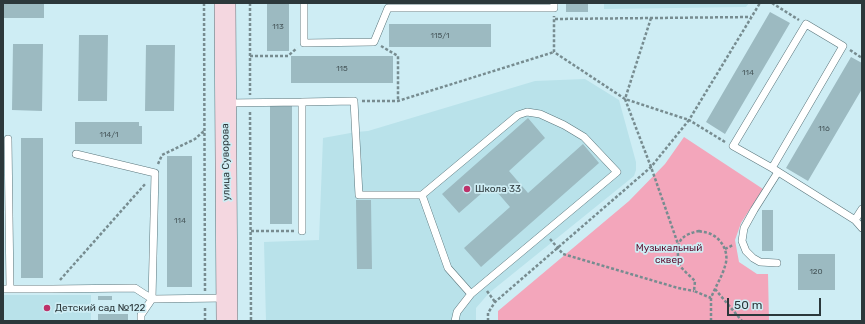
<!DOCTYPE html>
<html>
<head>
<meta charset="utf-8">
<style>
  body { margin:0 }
  #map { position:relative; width:865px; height:324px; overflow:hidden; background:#ceedf4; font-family:Rubik,sans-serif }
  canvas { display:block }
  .frame { position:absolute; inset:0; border:4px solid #2c383b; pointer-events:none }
  .scale { position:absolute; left:727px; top:298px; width:94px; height:18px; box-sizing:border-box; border:2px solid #2c383b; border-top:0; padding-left:5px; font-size:12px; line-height:14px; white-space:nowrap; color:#2c383b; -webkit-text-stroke:3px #ceedf4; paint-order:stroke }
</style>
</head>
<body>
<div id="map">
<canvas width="865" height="324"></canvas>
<div class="frame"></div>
<div class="scale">50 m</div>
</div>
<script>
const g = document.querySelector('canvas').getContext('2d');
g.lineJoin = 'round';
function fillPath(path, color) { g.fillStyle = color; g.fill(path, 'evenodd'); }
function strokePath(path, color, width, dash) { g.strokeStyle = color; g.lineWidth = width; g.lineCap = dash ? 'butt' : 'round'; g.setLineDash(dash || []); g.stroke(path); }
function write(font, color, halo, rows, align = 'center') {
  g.font = font + ' Rubik,sans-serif'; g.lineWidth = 3.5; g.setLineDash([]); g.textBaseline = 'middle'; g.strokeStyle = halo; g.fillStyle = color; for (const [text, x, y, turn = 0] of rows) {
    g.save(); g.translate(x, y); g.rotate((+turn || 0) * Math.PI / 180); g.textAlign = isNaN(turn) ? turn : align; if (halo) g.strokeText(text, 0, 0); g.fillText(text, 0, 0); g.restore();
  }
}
fillPath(new Path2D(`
  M604 3H749L746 7 604 9Z
  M585 79 619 100 636 162V170L634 176 489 293 476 308V321H266L264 242 319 240 323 138 356 132 368 131 535 81Z
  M3 295H91V321H3Z`), '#b9e2ea');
fillPath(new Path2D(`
  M684 137 763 189 741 223 735 240 739 262 757 274H768L769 321H498V311L629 201 665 164Z`), '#f3a6bb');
fillPath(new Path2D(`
  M3 3H44V18H3Z
  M267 3H289V51H267Z
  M566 3H588V12H566Z
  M770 12 790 23 725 134 706 122Z
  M389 24H491V47H389Z
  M79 35H108L107 101H78Z
  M13 44H43L42 111 12 110Z
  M146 45H175L174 111H145Z
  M291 56H393V83H291Z
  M851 57 862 63V89L808 181 786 168Z
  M270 106H292V224H270Z
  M528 118 545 138 509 171 528 193 583 144 599 163 481 267 464 248 510 207 491 185 459 213 442 194Z
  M75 122H139V126H142V144H75Z
  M21 138H43V278H21Z
  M167 156H192V287H167Z
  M356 200H371L372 269H357Z
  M762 210H773V251H762Z
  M798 254H835V290H798Z
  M98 296H112V300H98Z
  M98 314H128V321H98Z`), '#9cbac1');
const service = new Path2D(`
  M304 3V43L374 42 388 8H554V3
  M302 102 354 101 359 195H422L448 268 471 294
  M227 103 302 102V231
  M8 139 10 289
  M76 154 155 173 152 299 225 298
  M772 168 843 46 806 24 733 146 772 168 855 220 862 228
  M422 195 518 115 527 112 540 114 564 125 584 137 617 172 471 294 457 312 455 321
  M855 220 862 209
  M777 263 760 262 753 258 746 251 742 241 744 228 754 210 778 172
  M3 289H52L135 288 152 299 141 315V321`);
const secondary = new Path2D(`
  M225 3 227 321`);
strokePath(service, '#5a767c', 8);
strokePath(secondary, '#5a767c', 22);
strokePath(new Path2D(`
  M204 3 205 291
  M250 3V95
  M772 3 799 20
  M651 18 625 99 651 167 678 244
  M555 19 751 17
  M381 46 398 56V101
  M850 50 862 58
  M250 56H288L297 48
  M362 101H398L554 52
  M250 112 251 321
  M725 142 689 120 760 3
  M158 164 162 155 195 139 205 130
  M251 231H294
  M699 231C702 232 705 232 708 233 721 237 730 252 725 266 722 277 715 287 711 298L694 291 695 281C691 277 684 271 681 267 678 264 678 258 678 255 676 239 685 234 699 231Z
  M550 239 563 254 678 288 694 291
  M725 249 733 245
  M60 280 146 183
  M715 289 742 321
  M487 291 495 302
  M205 308V321
  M488 321V313L495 302 651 167 689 120 625 99 554 52V16
  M711 321V298`), '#778c90', 2.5, [3, 2]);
strokePath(service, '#fff', 7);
strokePath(secondary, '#f4d7e0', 21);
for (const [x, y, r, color] of [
  [467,189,4,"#bd3269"],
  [47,308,4,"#bd3269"]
]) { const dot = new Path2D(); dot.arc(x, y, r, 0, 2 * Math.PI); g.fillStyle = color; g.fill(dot); strokePath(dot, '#ceedf4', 1.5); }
write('8px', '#48585c', null, [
  ["113",278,27],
  ["115/1",440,36],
  ["115",342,69],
  ["114",748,73],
  ["116",824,129],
  ["114/1",109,135],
  ["114",180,221],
  ["120",816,272]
]);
write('10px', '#2c383b', '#ceedf4', [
  ["улица Суворова",226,162,-91]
]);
write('10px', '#2c383b', '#ceedf4', [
  ["Школа 33",475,189],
  ["Детский сад №122",55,308]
], 'left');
write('10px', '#5c0e2e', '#ceedf4', [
  ["Музыкальный",669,248],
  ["сквер",669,260]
]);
</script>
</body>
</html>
